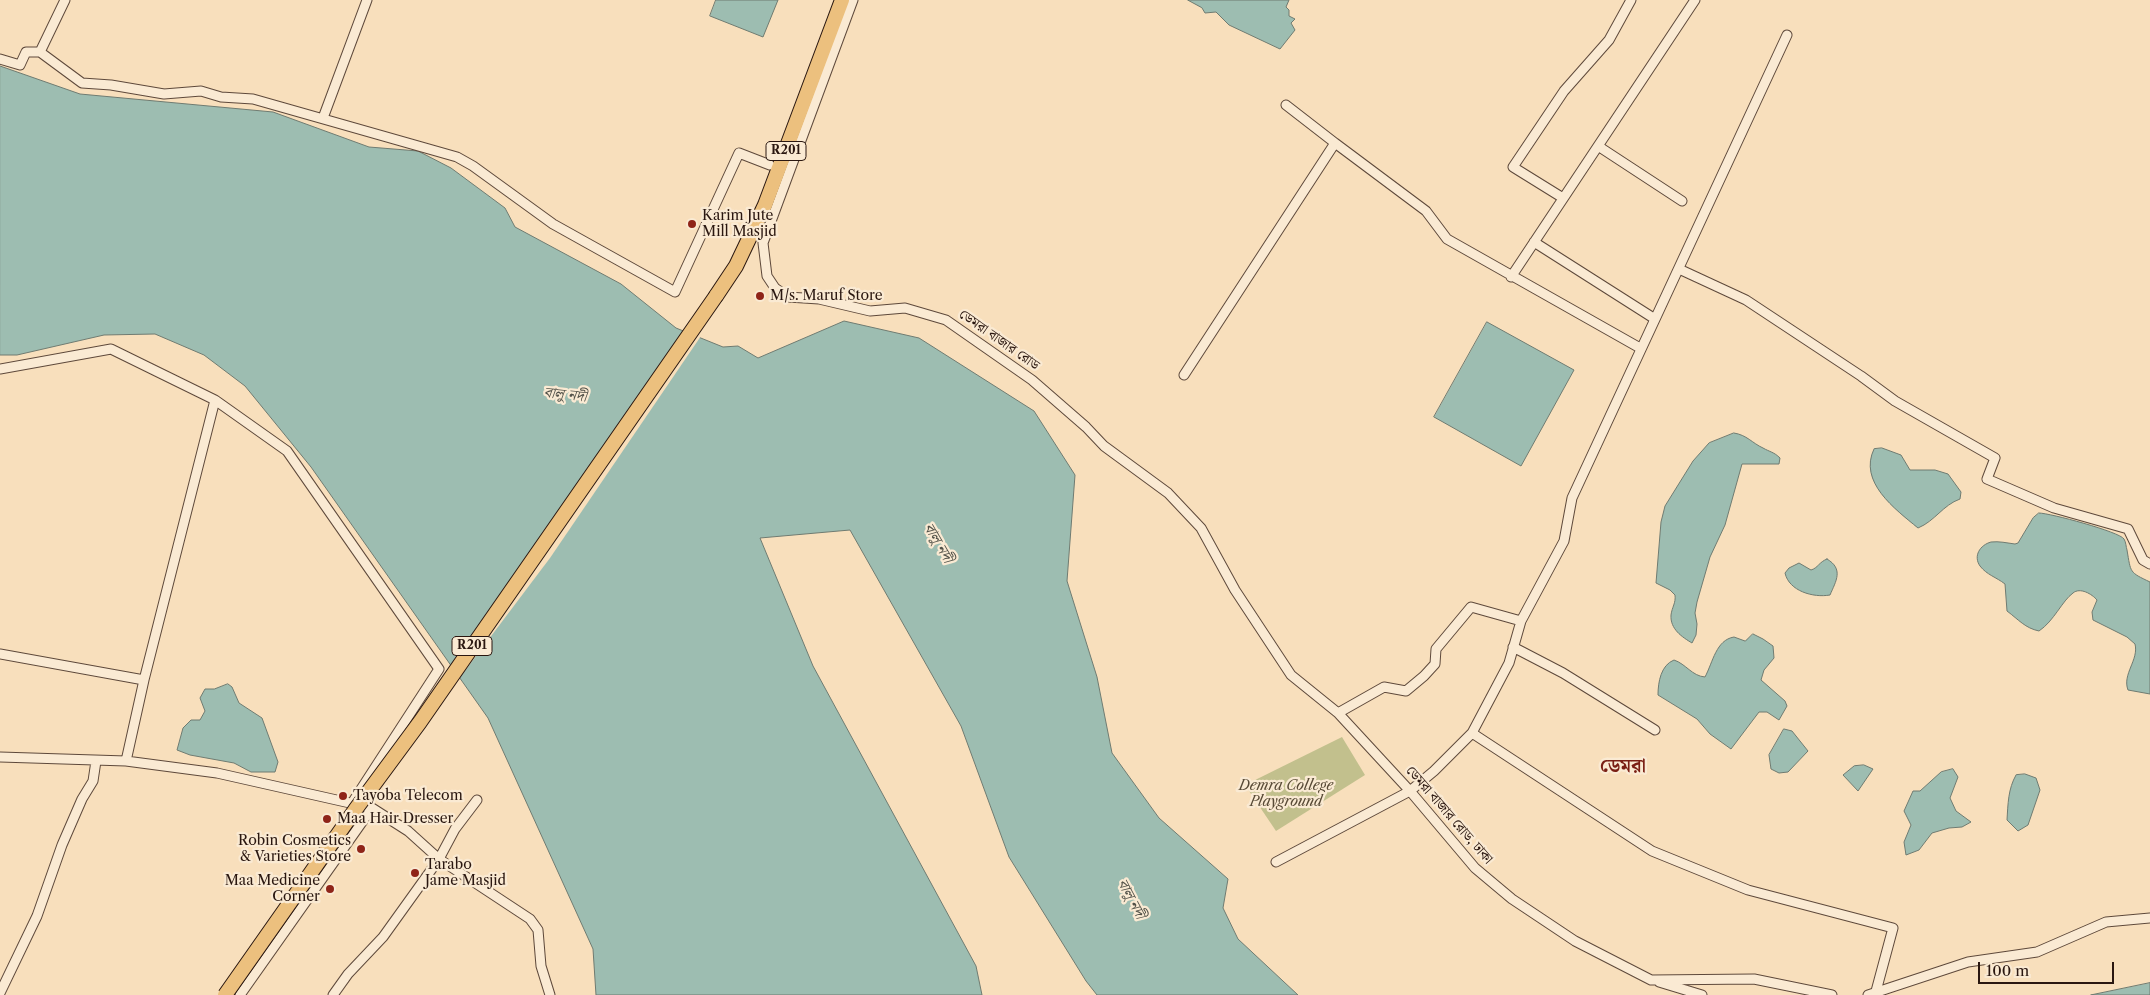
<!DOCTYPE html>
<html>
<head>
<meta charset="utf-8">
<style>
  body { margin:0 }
  #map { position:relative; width:2150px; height:995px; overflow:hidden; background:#f8dfbc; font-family:"Libre Caslon Text",serif }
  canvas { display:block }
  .scale { position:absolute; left:1978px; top:962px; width:136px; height:22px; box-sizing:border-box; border:2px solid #2a1710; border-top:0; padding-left:6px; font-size:15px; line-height:18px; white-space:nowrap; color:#2a1710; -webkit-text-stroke:4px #faead3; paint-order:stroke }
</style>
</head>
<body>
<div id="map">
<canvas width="2150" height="995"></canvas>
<div class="scale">100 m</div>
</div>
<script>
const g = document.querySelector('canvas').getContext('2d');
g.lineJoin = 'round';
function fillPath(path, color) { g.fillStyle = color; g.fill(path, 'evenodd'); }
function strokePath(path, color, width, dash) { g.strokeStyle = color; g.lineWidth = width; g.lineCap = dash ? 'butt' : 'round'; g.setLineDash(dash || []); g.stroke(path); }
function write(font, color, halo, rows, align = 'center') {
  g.font = font + ' "Libre Caslon Text","Noto Serif Bengali",serif'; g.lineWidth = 4.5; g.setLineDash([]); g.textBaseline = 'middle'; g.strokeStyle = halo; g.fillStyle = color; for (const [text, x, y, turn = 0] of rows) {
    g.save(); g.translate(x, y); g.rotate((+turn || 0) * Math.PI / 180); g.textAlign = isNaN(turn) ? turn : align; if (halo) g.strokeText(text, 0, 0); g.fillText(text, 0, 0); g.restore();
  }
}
fillPath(new Path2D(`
  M1342 737 1365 775 1276 831 1245 785Z`), '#c2c08d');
const water = new Path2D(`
  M716 0H778L763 37 710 16Z
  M1188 0H1289L1286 7 1289 10V16L1295 19 1291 23 1295 30 1280 49 1229 25 1216 12 1205 13 1202 8Z
  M0 66 80 94 273 112 369 147 418 151 451 168 505 208 515 227 621 284 676 328 723 347 738 346 758 358 844 321 919 338 1034 411 1075 475 1067 581 1097 677 1112 753 1159 818 1228 879 1223 908 1238 939 1298 995H1097L1086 981 1009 857 961 726 850 530 760 538 813 666 976 966 982 995H596L593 949 488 718 311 467 245 386 204 355 155 334 104 335 17 355H0Z
  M1487 322 1574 370 1521 466 1434 417Z
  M1734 433C1747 435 1752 443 1763 448 1770 452 1774 452 1780 458L1779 464H1742L1725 525 1710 557 1697 602 1695 613 1697 624 1696 635 1692 643C1682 637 1670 629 1671 615 1672 607 1676 603 1675 595L1670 590 1656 583 1661 522 1665 506 1693 461 1709 443Z
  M1882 448 1901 455 1910 470H1935L1948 474 1961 492 1960 499C1943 505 1935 521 1918 528 1895 509 1858 482 1874 449Z
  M2039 513C2050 513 2120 532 2124 539 2126 542 2126 547 2127 550 2131 573 2129 572 2150 582V694L2128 690C2122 674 2139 660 2135 644L2127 637 2093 620 2092 612 2097 600C2092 594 2080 587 2073 593 2062 601 2054 621 2039 631 2025 628 2019 620 2007 611L2005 584C1996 577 1987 575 1980 566 1973 556 1980 545 1991 542 1999 541 2007 543 2015 544L2018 543 2033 518Z
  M1827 559C1844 569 1836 581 1830 595 1813 598 1789 591 1785 573L1789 568 1799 563 1811 570C1818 568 1819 562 1827 559Z
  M1753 634 1763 639 1773 646 1774 658 1764 670 1761 680 1785 701 1787 706 1779 720 1767 712H1759L1731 749 1710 734 1697 719 1658 695C1658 682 1661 665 1674 660 1686 664 1692 676 1705 677 1713 662 1716 640 1734 637L1745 641Z
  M228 684 232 687 239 703 262 718 278 762 275 772H251L234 763 190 755 177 750 183 728 191 720H200L205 711 200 698 205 689H214Z
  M1784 729 1792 731 1808 751 1788 772 1779 773 1771 769 1769 755Z
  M1864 765 1873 769 1858 791 1843 775 1854 766Z
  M1953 769 1958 777 1950 798 1956 811 1971 822 1962 827 1949 828 1932 833 1919 850 1906 855 1904 842 1911 825 1904 811 1913 791H1920L1941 772Z
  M2025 774 2036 778 2040 790 2028 825 2018 831 2007 820C2008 804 2008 789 2016 775Z
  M2150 983V995H2091Z`);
fillPath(water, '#9dbdb1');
strokePath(water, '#6f7b71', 1);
fillPath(new Path2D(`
  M688 330 701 336 550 558 458 680 450 668Z`), '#f8dfbc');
const minor = new Path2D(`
  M853 0 763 243 767 276 775 288 788 297 819 299 870 311 905 308 946 320 1032 380 1086 427 1104 446 1168 493 1201 528 1235 590 1291 675 1338 713 1410 791 1475 868 1512 899 1575 941 1651 980 1754 979 1832 995
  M40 52 65 0
  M0 59 20 65 26 52H40L82 83 111 85 164 94 201 91 221 97 253 99 457 157 473 166 553 224 675 292 739 153 770 165
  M1286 105 1335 143
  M323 118 367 0
  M1598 146 1682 201
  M1563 198 1513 167 1564 91 1609 40 1631 0
  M1534 242 1655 319
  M1679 269 1746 300 1861 376 1895 401 1995 458 1987 479 2054 508 2128 529 2143 560 2150 564
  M1511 277 1695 0
  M0 369 111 349 215 400 287 451 439 669 354 800
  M1184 375 1335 143 1426 211 1447 239 1640 348
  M1513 647 1563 673 1655 730
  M0 654 144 680
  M1338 713 1384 687 1406 691 1424 676 1435 664 1436 649 1471 607 1521 621 1564 541 1572 498 1787 35
  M1472 733 1652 851 1748 890 1893 928 1875 995
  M0 757 126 761 217 773 372 808 408 831 439 859 530 919 538 930 541 966 550 995
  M126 761 144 680 215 400
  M1276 862 1410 791 1434 771 1472 733 1509 663 1521 621
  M1659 982 1702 995
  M0 993 37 916 62 845 82 799 93 781 96 761
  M240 995 372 808
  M333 995 348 974 383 937 439 859 455 829 477 800
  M1868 995 1968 962 2037 952 2106 922 2150 918`);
const primary = new Path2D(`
  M716 296 736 266 765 205 842 0`);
strokePath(minor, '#5e493b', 11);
strokePath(primary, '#2a1710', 16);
strokePath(minor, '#faead3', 9);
strokePath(primary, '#ecc07e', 14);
const primaryBridge = new Path2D(`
  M225 995 355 810 420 722 716 296`);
strokePath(primaryBridge, '#2a1710', 16, []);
strokePath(primaryBridge, '#ecc07e', 14);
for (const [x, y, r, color] of [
  [692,224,5,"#8f2418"],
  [760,296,5,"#8f2418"],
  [343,796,5,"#8f2418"],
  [327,819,5,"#8f2418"],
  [361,849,5,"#8f2418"],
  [415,873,5,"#8f2418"],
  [330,889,5,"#8f2418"]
]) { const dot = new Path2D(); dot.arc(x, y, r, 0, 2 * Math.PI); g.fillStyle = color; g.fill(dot); strokePath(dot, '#faead3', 2); }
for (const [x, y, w] of [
  [786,151,40],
  [472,646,40]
]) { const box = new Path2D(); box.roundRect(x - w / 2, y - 9.5, w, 19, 4); g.fillStyle = '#faead3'; g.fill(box); strokePath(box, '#2a1710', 1); }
write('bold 12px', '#2a1710', null, [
  ["R201",786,151],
  ["R201",472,646]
]);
write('14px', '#2a1710', '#faead3', [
  ["Karim Jute",702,216],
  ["Mill Masjid",702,232],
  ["M/s. Maruf Store",770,296],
  ["Tayoba Telecom",353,796],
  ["Maa Hair Dresser",337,819],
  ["Robin Cosmetics",351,841,"right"],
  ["& Varieties Store",351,857,"right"],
  ["Tarabo",425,865],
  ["Jame Masjid",425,881],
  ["Maa Medicine",320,881,"right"],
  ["Corner",320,897,"right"]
], 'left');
write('14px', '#2a1710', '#faead3', [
  ["ডেমরা বাজার রোড",999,340,35],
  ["ডেমরা বাজার রোড, ঢাকা",1449,815,49]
]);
write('italic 14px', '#584a36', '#faead3', [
  ["Demra College",1286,786],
  ["Playground",1286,802]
]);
write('italic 15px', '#525148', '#faead3', [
  ["বালু নদী",565,395,6],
  ["বালু নদী",938,543,60],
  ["বালু নদী",1131,899,62]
]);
write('bold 19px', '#7a1f14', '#faead3', [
  ["ডেমরা",1623,767]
]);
</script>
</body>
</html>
